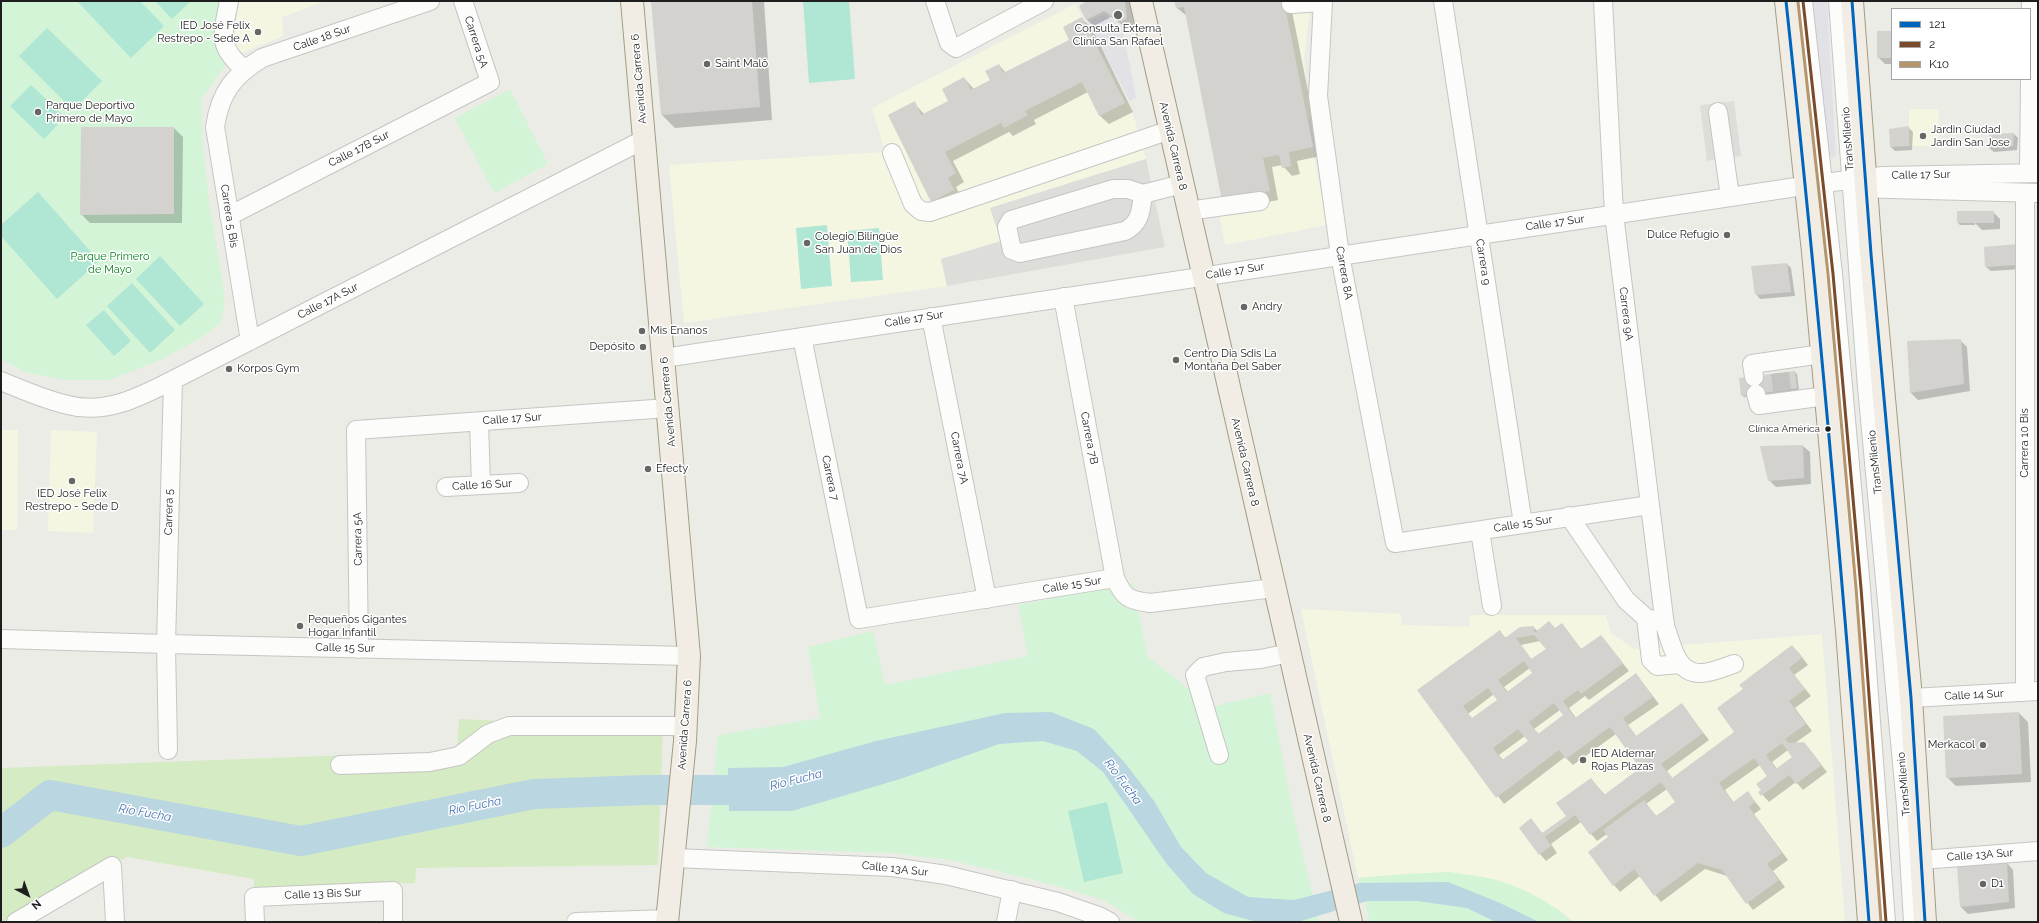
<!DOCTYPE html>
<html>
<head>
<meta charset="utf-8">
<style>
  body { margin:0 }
  #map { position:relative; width:2039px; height:923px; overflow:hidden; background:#ecece7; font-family:Raleway,sans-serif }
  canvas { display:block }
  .frame { position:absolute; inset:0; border:2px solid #1e1e1e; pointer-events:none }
  .legend { position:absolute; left:1891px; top:8px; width:140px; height:72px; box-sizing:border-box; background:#fff; border:1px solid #a5a5a5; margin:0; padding:5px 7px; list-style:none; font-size:12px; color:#1e1e1e }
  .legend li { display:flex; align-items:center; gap:8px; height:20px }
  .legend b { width:20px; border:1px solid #a5a5a5 }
  .north { position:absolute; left:8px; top:875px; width:40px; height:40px; -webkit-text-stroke:3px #fff; paint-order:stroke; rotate:139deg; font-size:11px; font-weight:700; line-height:16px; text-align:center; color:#1e1e1e }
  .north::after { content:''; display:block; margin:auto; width:14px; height:18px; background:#1e1e1e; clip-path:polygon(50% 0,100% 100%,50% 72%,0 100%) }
</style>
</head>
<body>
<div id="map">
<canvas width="2039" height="923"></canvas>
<div class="frame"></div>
<ul class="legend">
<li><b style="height:5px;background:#0065bd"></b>121</li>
<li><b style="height:5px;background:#7a4b2a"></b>2</li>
<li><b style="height:5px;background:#b4956c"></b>K10</li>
</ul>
<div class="north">N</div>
</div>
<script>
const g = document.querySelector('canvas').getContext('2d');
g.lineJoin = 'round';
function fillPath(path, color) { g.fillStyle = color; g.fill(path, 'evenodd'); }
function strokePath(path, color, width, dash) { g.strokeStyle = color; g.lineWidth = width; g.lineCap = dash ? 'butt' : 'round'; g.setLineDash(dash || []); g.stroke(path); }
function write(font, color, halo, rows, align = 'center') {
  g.font = font + ' Raleway,sans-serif'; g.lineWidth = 3; g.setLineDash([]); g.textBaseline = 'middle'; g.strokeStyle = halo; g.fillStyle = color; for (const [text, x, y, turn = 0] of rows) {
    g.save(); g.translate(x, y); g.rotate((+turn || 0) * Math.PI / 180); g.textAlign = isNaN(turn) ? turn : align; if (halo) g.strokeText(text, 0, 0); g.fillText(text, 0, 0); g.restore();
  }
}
fillPath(new Path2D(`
  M238 1H326L282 17 283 36 232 57Z
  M1174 1H1311L1304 57 1310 119H1307L1327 225 1225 245 1218 207 1222 200 1184 7 1176 8Z
  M1075 4 1131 107 1146 159 990 208 1001 241 941 259 947 286 684 323 669 165 885 152 872 108Z
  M1909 109H1939L1938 146H1909Z
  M1 430H18L17 530H1Z
  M51 430 97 432 93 533 48 531Z
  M1301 609 1401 614 1402 625 1469 627 1470 615H1606L1610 632 1634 649 1822 634 1845 922H1573L1561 911 1530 894 1499 881 1448 872 1358 878Z`), '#f5f6e2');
fillPath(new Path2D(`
  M459 719 663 728 658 865 416 868 415 883 254 890V879L127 857 11 922H1V768L457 751Z`), '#d5ebc4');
fillPath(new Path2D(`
  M1 1H238L232 57 201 99 203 149 209 200 222 277 225 305 220 324 201 338 156 362 109 380H65L27 373 1 359Z
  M510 89 548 164 494 193 455 118Z
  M1133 583 1147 656 1211 707 1270 693 1295 821 1319 922H1140L1103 900 1050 884 951 860 890 853 707 847 718 735 820 718 808 647 873 631 885 685 1028 656 1018 605Z
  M1450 872C1467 875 1484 876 1500 881 1526 889 1553 904 1573 922H1370L1358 878 1405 874Z`), '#d3f4d6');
fillPath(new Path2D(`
  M77 1H140L164 26 131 58Z
  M155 1H191L172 19Z
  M803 1H849L855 79 809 83Z
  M47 28 102 81 73 110 19 56Z
  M31 85 65 117 44 139 10 106Z
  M38 192 99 261 57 299 1 236V225Z
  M827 225 832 286 801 289 796 228Z
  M879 228 883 280 851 282 847 231Z
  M160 256 204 304 180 326 136 279Z
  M132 283 175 330 150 353 107 306Z
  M104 310 131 341 114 356 86 325Z
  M1107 802 1123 873 1084 882 1068 811Z`), '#b0e6d4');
fillPath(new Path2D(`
  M1734 101 1741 156 1707 161 1700 105Z
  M1146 159 1165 247 947 286 941 259 1001 241 990 208Z`), '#ddddda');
fillPath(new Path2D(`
  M1811 1H1827L1836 155 1833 158 1828 155Z
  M1104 14 1122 26 1136 97 1130 101 1087 22Z`), '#e2e1e6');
fillPath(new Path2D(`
  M1051 712 1094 729 1125 763 1154 801 1181 847 1206 873 1248 897 1294 900 1360 883 1448 882 1500 903 1539 922H1496L1467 908 1417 901H1367L1301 921 1257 922 1224 913 1193 894 1166 863 1103 772 1077 751 1043 741 999 744 900 779 792 811H729L728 768 783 767 876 741 1005 713Z`), '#b9d6e1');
fillPath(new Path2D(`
  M652 1H764L772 120 675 128 662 115Z
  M1089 1H1130L1134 25 1128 29 1111 17 1094 26 1087 20 1080 6Z
  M1175 1H1290L1321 156 1297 161 1300 174 1292 176 1282 165 1272 167 1278 200 1232 209 1187 16 1177 8Z
  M1082 19 1091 27 1133 112 1109 124 1100 116 1088 92 1034 120 1036 124 1013 136 1009 132 953 161 964 182 956 187 962 199 941 210 932 201 914 103 925 115 950 102 964 78 974 89 991 81 999 65 1006 73 1071 40Z
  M1892 32V64H1885L1878 57Z
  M1908 127 1913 132 1912 150 1895 151 1890 146Z
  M174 128 183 137 182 223H90L81 214Z
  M2014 134 2018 138 2017 150 1994 152 1989 148 1990 135Z
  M1993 212 2000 219V229L1982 230 1975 223V225H1960L1958 223Z
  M2017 245 2021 269 1991 271 1986 267Z
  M1787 264 1791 268 1795 296 1760 299 1756 294Z
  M1960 340 1967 347 1970 391 1918 400 1911 393 1908 342Z
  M1795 372 1797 374 1799 390 1744 397 1742 395Z
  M1803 446 1810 452 1811 484 1776 487 1769 480 1761 447Z
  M1562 624 1582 650 1601 636 1629 671 1589 700 1585 696 1569 708 1576 718 1636 674 1659 704 1628 725 1637 737 1681 704 1709 740 1667 771 1673 779 1736 732 1744 689 1792 646 1799 653 1808 665 1794 675 1811 696 1795 708 1812 731 1795 743H1804L1827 772 1803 790 1796 782 1769 802 1760 792 1769 777 1760 765 1725 790 1734 803 1748 793 1761 809 1754 814 1788 860 1773 871 1785 887 1753 910 1727 876 1705 869 1661 902 1640 876 1620 892 1614 885 1609 837 1607 834 1597 841 1581 822 1551 844 1557 853 1546 861 1540 854 1531 820 1543 834 1567 816 1591 779 1605 795 1641 768 1616 734 1573 765 1565 757 1504 804 1418 690 1500 632 1506 638 1533 627 1538 631 1555 629ZM1540 641 1547 650 1532 660 1521 645ZM1530 668 1534 673 1508 692 1504 687ZM1494 694 1498 700 1472 719 1468 714ZM1560 710 1564 715 1539 734 1534 729ZM1525 736 1529 741 1503 760 1499 755ZM1788 750 1794 757 1777 769 1772 762ZM1667 789 1677 802 1657 817 1646 804Z
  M2019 713 2028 722 2031 782 1956 786 1947 777Z
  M2007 863 2013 870 2015 908 1968 914 1961 907 1958 867Z`), '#0003');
strokePath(new Path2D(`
  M1 833 50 795 301 841 534 794 647 790H750L770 788`), '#b9d6e1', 30);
fillPath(new Path2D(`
  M651 1H752L760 107 661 115Z
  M1087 1H1125L1127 18 1121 22 1104 11 1086 20 1079 6Z
  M1174 1H1284L1313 147 1289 152 1291 166 1282 168 1279 155 1263 158 1270 191 1222 201 1184 7 1176 8Z
  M1082 17 1125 103 1099 116 1082 82 1025 111 1028 115 1004 128 1001 123 945 152 956 173 948 178 954 190 931 202 888 115 915 101 921 115 948 101 942 89 964 77 971 90 990 80 985 71 999 64 1003 73 1069 40 1063 27Z
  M1877 31H1892V58H1877Z
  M1909 126V146L1890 147 1889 129Z
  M81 127H174V214L80 215Z
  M2014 133 2013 146 1988 148 1989 134Z
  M1957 211H1994V223H1957Z
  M2017 244V265L1985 267 1984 247Z
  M1787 263 1791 292 1755 295 1751 266Z
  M1961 339 1964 384 1910 393 1907 341Z
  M1795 371 1797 388 1741 396 1739 378Z
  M1803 445 1804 478 1768 481 1760 446Z
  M1549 621 1555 628 1562 623 1581 649 1601 635 1623 663 1581 694 1578 690 1563 701 1575 718 1636 673 1653 697 1623 718 1636 736 1682 703 1703 733 1661 764 1672 778 1734 732 1717 708 1743 689 1739 685 1792 645 1802 658 1789 668 1805 689 1789 701 1806 724 1785 739 1789 743 1804 742 1822 765 1796 784 1789 775 1761 796 1758 792 1761 790 1756 784 1767 776 1754 758 1719 783 1733 802 1748 791 1755 802 1749 807 1782 853 1767 864 1779 880 1746 904 1722 870 1698 863 1654 896 1634 869 1613 886 1588 852 1608 837 1603 830 1644 800 1656 816 1675 802 1661 782 1590 835 1575 815 1545 837 1551 846 1539 855 1519 828 1531 818 1542 833 1566 816 1556 803 1591 778 1604 795 1640 768 1610 727 1566 759 1559 750 1496 798 1417 690 1500 630 1505 638 1520 627 1534 626V633ZM1534 635 1546 649 1531 659 1516 638ZM1524 661 1532 673 1507 692 1498 680ZM1488 688 1497 700 1472 718 1463 706ZM1554 703 1563 715 1538 734 1529 722ZM1518 729 1528 741 1502 760 1493 748ZM1782 743 1792 757 1776 769 1766 755Z
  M2019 712 2022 774 1946 778 1943 716Z
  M2007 862 2009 902 1960 907 1957 866Z`), '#d3d2ce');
strokePath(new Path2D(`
  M1780 373 1782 390`), '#c3c3bf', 18, [18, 9]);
const minor = new Path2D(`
  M229 1C223 34 216 45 244 69
  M935 1 949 43 956 48 1044 1
  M1323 1 1318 96 1340 255 1395 543 1650 505
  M1443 1 1523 524
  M1603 1 1614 214 1665 626C1672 644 1676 674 1701 673 1712 673 1724 667 1734 664
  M1803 1 1833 274 1861 588 1886 922
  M1838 1 1867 387 1906 806 1913 922
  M1291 4 1323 2
  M2030 77 2031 1
  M1718 112 1730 197
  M892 153 913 204 921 211 930 212 1170 130
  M2029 173 2030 79
  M1854 188 2038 193
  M2025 193V692
  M1143 194C1141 209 1141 223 1125 231L1020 253 1012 250 1007 227 1011 220 1113 189H1128L1143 194 1182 184
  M1188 211 1260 201
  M229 216 490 82 463 1
  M1063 297 1115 578C1124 598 1128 600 1150 603L1274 588
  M931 317 987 599
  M802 337 859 619 1115 578
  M250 341 215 127C220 93 233 76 262 58L430 1
  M664 358 1823 183 1883 176 2038 173
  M1754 377 1752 364 1822 354
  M1 381C23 390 45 400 68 405 105 415 140 397 173 380L645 139
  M1756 394 1759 405 1826 396
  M479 422 481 485
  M446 487 519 483
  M1569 516 1626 600 1646 618 1665 623
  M1480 531 1492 606
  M1646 618 1651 660 1657 666 1680 664
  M1 639 166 644 689 656
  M359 649 356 430 668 408
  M1911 698 2037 691
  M168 750 166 644 173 380
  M1219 755 1195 675 1203 667 1226 662 1261 659 1289 653
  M340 765 430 762 459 756 488 734 509 726H673L686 728
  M674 858 892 867 946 875 1058 902 1101 917 1110 922
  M1922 860 2038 851
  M16 922 112 866 115 922
  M255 922 254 897 393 891V922
  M576 922 668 919
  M1006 922 1012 890`);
const major = new Path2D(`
  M632 1 689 656 685 741 667 922
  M1141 1 1351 922
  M1786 1 1813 252 1847 631 1869 922
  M1852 1 1871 254 1911 698 1925 922`);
strokePath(minor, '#c5c5c3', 20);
strokePath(major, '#a39c83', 24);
strokePath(minor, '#fcfcfb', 18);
strokePath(major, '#f1ede4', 22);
strokePath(new Path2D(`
  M1786 1C1819 308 1846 615 1869 922
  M1852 1 1871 254 1911 698 1925 922`), '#0065bd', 3);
strokePath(new Path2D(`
  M1803 1 1833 274 1861 588 1886 922`), '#7a4b2a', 3);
strokePath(new Path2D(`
  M1798 2 1828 274 1856 588 1881 922`), '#b4956c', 3);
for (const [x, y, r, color] of [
  [1118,15,5,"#666664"],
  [258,32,4,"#666664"],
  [707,64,4,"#666664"],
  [38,112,4,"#666664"],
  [1923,136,4,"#666664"],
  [1727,235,4,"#666664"],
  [807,243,4,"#666664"],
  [1244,307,4,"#666664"],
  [642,331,4,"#666664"],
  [643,347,4,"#666664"],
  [1176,360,4,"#666664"],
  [229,369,4,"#666664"],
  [1828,429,3.5,"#1e1e1e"],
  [648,469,4,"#666664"],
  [72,481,4,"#666664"],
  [300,626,4,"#666664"],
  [1983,745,4,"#666664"],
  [1583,760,4,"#666664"],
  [1983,884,4,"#666664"]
]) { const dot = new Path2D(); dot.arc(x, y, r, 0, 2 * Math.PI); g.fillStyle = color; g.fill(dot); strokePath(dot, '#fff', 1.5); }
write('10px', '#1e1e1e', '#fff', [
  ["Clínica América",1820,429]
], 'right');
write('11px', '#1e1e1e', '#fff', [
  ["IED José Felix",250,26,"right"],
  ["Restrepo - Sede A",250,39,"right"],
  ["Consulta Externa",1118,29,"center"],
  ["Clínica San Rafael",1118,42,"center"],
  ["Saint Malô",715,64],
  ["Parque Deportivo",46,106],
  ["Primero de Mayo",46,119],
  ["Jardin Ciudad",1931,130],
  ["Jardin San Jose",1931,143],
  ["Dulce Refugio",1719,235,"right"],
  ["Colegio Bilingüe",815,237],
  ["San Juan de Dios",815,250],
  ["Andry",1252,307],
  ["Mis Enanos",650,331],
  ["Depósito",635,347,"right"],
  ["Centro Dia Sdis La",1184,354],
  ["Montaña Del Saber",1184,367],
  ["Korpos Gym",237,369],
  ["Efecty",656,469],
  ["IED José Felix",72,494,"center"],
  ["Restrepo - Sede D",72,507,"center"],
  ["Pequeños Gigantes",308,620],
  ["Hogar Infantil",308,633],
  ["Merkacol",1975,745,"right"],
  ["IED Aldemar",1591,754],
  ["Rojas Plazas",1591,767],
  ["D1",1991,884]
], 'left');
write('11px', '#1e1e1e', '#fff', [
  ["Calle 18 Sur",322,38,-19],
  ["Carrera 5A",476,42,72],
  ["Avenida Carrera 6",639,79,-95],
  ["TransMilenio",1848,139,-94],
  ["Avenida Carrera 8",1173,146,77],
  ["Calle 17B Sur",359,149,-27],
  ["Calle 17 Sur",1921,175,-1],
  ["Carrera 5 Bis",229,216,81],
  ["Calle 17 Sur",1555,223,-8],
  ["Carrera 9",1483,262,81],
  ["Calle 17 Sur",1235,271,-9],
  ["Carrera 8A",1344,273,80],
  ["Calle 17A Sur",328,301,-27],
  ["Carrera 9A",1626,314,83],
  ["Calle 17 Sur",914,319,-9],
  ["Avenida Carrera 6",668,402,-95],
  ["Calle 17 Sur",512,419,-4],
  ["Carrera 7B",1089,438,79],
  ["Carrera 10 Bis",2025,443,-90],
  ["Carrera 7A",959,458,79],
  ["Avenida Carrera 8",1245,462,77],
  ["TransMilenio",1875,462,-96],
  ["Carrera 7",830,478,78],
  ["Calle 16 Sur",482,485,-3],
  ["Carrera 5",169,512,-89],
  ["Calle 15 Sur",1523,524,-9],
  ["Carrera 5A",358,539,-91],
  ["Calle 15 Sur",1072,585,-9],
  ["Calle 15 Sur",345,648,1],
  ["Calle 14 Sur",1974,695,-3],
  ["Avenida Carrera 6",685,725,-86],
  ["Avenida Carrera 8",1317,778,77],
  ["TransMilenio",1904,784,-95],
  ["Calle 13A Sur",1980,855,-4],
  ["Calle 13A Sur",895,869,6],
  ["Calle 13 Bis Sur",323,894,-2]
]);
write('11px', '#08801d', '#fff', [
  ["Parque Primero",110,257],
  ["de Mayo",110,270]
]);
write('italic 12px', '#4773b1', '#fff', [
  ["Río Fucha",796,780,-14],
  ["Río Fucha",1123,782,53],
  ["Río Fucha",475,806,-11],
  ["Río Fucha",145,813,10]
]);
</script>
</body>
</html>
